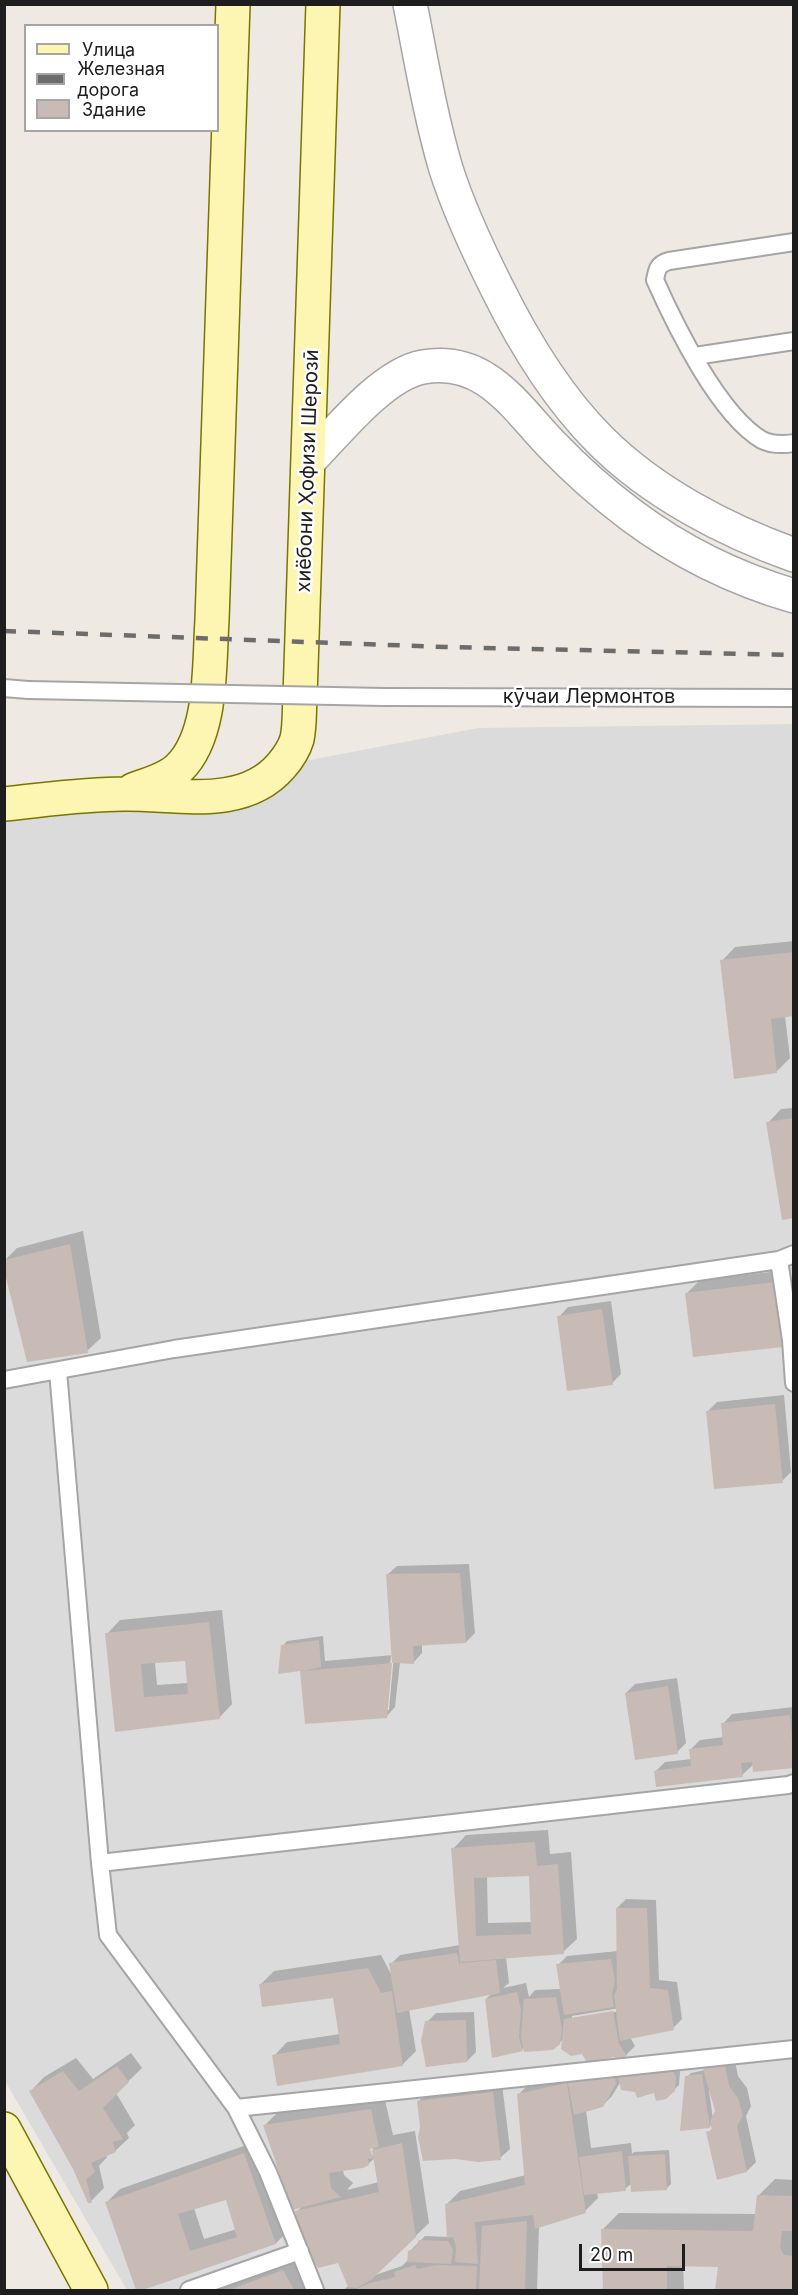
<!DOCTYPE html>
<html>
<head>
<meta charset="utf-8">
<style>
  body { margin:0 }
  #map { position:relative; width:798px; height:2295px; overflow:hidden; background:#efe9e3; font-family:Inter,sans-serif }
  canvas { display:block }
  .frame { position:absolute; inset:0; border:6px solid #1e1e1e; pointer-events:none }
  .legend { position:absolute; left:24px; top:24px; width:195px; height:108px; box-sizing:border-box; background:#fff; border:2px solid #a5a5a5; margin:0; padding:8px 10px; list-style:none; font-size:18px; color:#1e1e1e }
  .legend li { display:flex; align-items:center; gap:12px; height:30px }
  .legend b { width:30px; border:2px solid #a5a5a5 }
  .scale { position:absolute; left:579px; top:2244px; width:106px; height:27px; box-sizing:border-box; border:3px solid #1e1e1e; border-top:0; padding-left:8px; font-size:18px; line-height:21px; white-space:nowrap; color:#1e1e1e; -webkit-text-stroke:4px #fff; paint-order:stroke }
</style>
</head>
<body>
<div id="map">
<canvas width="798" height="2295"></canvas>
<div class="frame"></div>
<ul class="legend">
<li><b style="height:8px;background:#fdf6b3"></b>Улица</li>
<li><b style="height:8px;background:#6c6c6c"></b>Железная дорога</li>
<li><b style="height:16px;background:#c8bbb6"></b>Здание</li>
</ul>
<div class="scale">20 m</div>
</div>
<script>
const g = document.querySelector('canvas').getContext('2d');
g.lineJoin = 'round';
function fillPath(path, color) { g.fillStyle = color; g.fill(path, 'evenodd'); }
function strokePath(path, color, width, dash) { g.strokeStyle = color; g.lineWidth = width; g.lineCap = dash ? 'butt' : 'round'; g.setLineDash(dash || []); g.stroke(path); }
function write(font, color, halo, rows, align = 'center') {
  g.font = font + ' Inter,sans-serif'; g.lineWidth = 5; g.setLineDash([]); g.textBaseline = 'middle'; g.strokeStyle = halo; g.fillStyle = color; for (const [text, x, y, turn = 0] of rows) {
    g.save(); g.translate(x, y); g.rotate((+turn || 0) * Math.PI / 180); g.textAlign = isNaN(turn) ? turn : align; if (halo) g.strokeText(text, 0, 0); g.fillText(text, 0, 0); g.restore();
  }
}
fillPath(new Path2D(`
  M793 724V2290H127L5 2081 4 818 478 728Z`), '#dcdbdb');
fillPath(new Path2D(`
  M794 941V1015L785 1016 790 1058 776 1072 722 961 735 947Z
  M794 1108V1216L768 1123 781 1109Z
  M83 1231 101 1338 87 1351 4 1261 17 1248Z
  M788 1270 794 1334 782 1345 687 1293 700 1280Z
  M611 1301 621 1374 612 1383 559 1317 568 1307Z
  M784 1395 791 1472 782 1481 708 1411 717 1402Z
  M469 1564 475 1633 466 1642 422 1644V1653L413 1663 400 1662 395 1707 386 1717 301 1672 283 1646 287 1641 323 1636 325 1661 393 1655 387 1575 397 1566ZM391 1655H394L389 1710H386Z
  M222 1610 232 1704 219 1718 116 1730 107 1634 120 1620ZM187 1659 188 1683 157 1685 155 1662Z
  M677 1678 686 1743 677 1752 626 1693 635 1684Z
  M794 1707V1766L754 1764 742 1775 656 1771 665 1762 692 1759 691 1749 700 1740 724 1737 723 1724 732 1714Z
  M548 1830 550 1854 571 1852 577 1939 563 1952 506 1957 509 1983 503 1988 526 1983 529 1997 535 1990 561 1989 558 1965 567 1956 618 1951 617 1908 626 1899 656 1900 659 1980 677 1982 682 2019 673 2028 630 2037 635 2046 626 2055 582 2052 564 2039 559 2043 525 2047 522 2049 486 1999 492 1993 409 2009 416 2051 402 2065 274 2056 287 2042 340 2034 334 1996 261 1984 274 1971 381 1955 392 1976 391 1964 400 1955 460 1945 453 1849 466 1835ZM530 1875 532 1922 488 1923 487 1876ZM620 2008 621 2011 572 2019V2016Z
  M474 2012 476 2052 467 2061 427 2022 436 2013Z
  M733 2052 738 2076 747 2088 751 2106 746 2116 756 2162 747 2171 708 2133 713 2128 712 2124 709 2127 687 2077 691 2073 705 2070ZM709 2091H711L717 2111 713 2119Z
  M131 2053 142 2068 116 2093 135 2125 127 2133 129 2138 115 2151 106 2155 107 2157 99 2166 104 2188 91 2201 31 2091 44 2077 76 2058 93 2079Z
  M676 2063 680 2072 679 2085 674 2090 637 2091 621 2081 612 2096 602 2106 586 2110 591 2148 631 2143 632 2154 634 2152 669 2150 671 2184 667 2188 632 2183 625 2189 597 2192 598 2198 585 2211 539 2226 537 2290H344L349 2285 338 2261 297 2211 303 2206 265 2125 278 2112 384 2096 393 2135 415 2131 429 2223 375 2275 402 2266 409 2259V2252L425 2236 448 2237 446 2205 460 2191 526 2175 518 2095 532 2081ZM372 2141 374 2155 370 2156V2142ZM375 2158 379 2182 347 2190 353 2183 344 2175 343 2170 368 2164Z
  M502 2084 510 2149 500 2158 421 2127 418 2102 427 2092Z
  M258 2141 289 2230 276 2243 137 2290 107 2202 120 2189ZM227 2198 237 2229 204 2239 194 2208Z
  M775 2179 794 2180V2290H716L719 2265H683L684 2290H605L602 2230 619 2213 756 2214 758 2196Z
  M296 2257 315 2290H210Z`), '#0003');
fillPath(new Path2D(`
  M794 952V1016L771 1019 777 1073 734 1079 720 960Z
  M794 1118V1218L782 1220 766 1122Z
  M70 1244 88 1353 27 1362 4 1270V1260Z
  M775 1282 783 1347 693 1357 685 1293Z
  M602 1309 613 1385 567 1391 557 1316Z
  M775 1404 783 1483 714 1489 706 1411Z
  M460 1573 466 1643 413 1646 414 1664 392 1663 386 1574Z
  M209 1622 220 1719 115 1732 105 1633ZM185 1661 188 1694 144 1697 141 1664Z
  M319 1640 321 1667 303 1671 392 1663 387 1718 305 1724 300 1671 278 1674 281 1645Z
  M668 1686 678 1754 635 1760 625 1693Z
  M790 1715 794 1768 753 1772 752 1762 741 1763 743 1777 656 1787 654 1771 691 1766 689 1749 723 1745 721 1723Z
  M535 1842 537 1866 558 1864 564 1954 460 1962 451 1848ZM529 1876 531 1934 476 1936 474 1878Z
  M616 1908H647L650 1988 668 1990 674 2030 620 2041 614 1995 617 1990Z
  M457 1953 460 1967V1963L496 1960 500 1993 397 2013 389 1963Z
  M611 1959 615 1981 612 1994 614 2007 564 2015 556 1964Z
  M368 1968 381 1993 392 1991 403 2066 277 2086 272 2055 340 2044 333 1998 262 2007 259 1984Z
  M517 1992 521 2010 519 2037 523 2051 492 2058 485 1999Z
  M556 1997 562 2029 560 2044 553 2050 524 2052 521 2037 524 1999Z
  M613 2011 619 2044 627 2056 618 2059 614 2057 588 2064 582 2054 571 2056 561 2049 564 2019Z
  M466 2020 467 2062 426 2067 421 2041 425 2021Z
  M724 2060 729 2086 738 2098 743 2116 737 2126 747 2172 717 2180 706 2132 712 2130 710 2122 715 2111 702 2065Z
  M117 2066 129 2082 103 2108 123 2139 113 2142 116 2152 91 2163 95 2172 86 2179 92 2203H88L73 2169 29 2091 63 2071 79 2091Z
  M671 2067 676 2077 675 2091 666 2099 656 2101 654 2093 637 2098 635 2092 621 2090 618 2075Z
  M614 2071 616 2084 603 2107 574 2115 567 2078Z
  M702 2074 710 2128 680 2131 685 2076Z
  M567 2083 586 2213 535 2229 533 2215 475 2222 478 2264 455 2262 456 2247 453 2237 447 2238 445 2204 525 2185 517 2094Z
  M493 2092 501 2160 478 2162 455 2159 423 2161 418 2137 420 2127 417 2101Z
  M371 2109 379 2147 370 2149 373 2158 368 2159 369 2165 363 2168 329 2173 331 2188 341 2197 292 2210 263 2125Z
  M402 2143 416 2237 371 2280 357 2288 348 2287 338 2263 318 2268 302 2242 295 2211 379 2192 372 2150Z
  M622 2151 626 2191 584 2195 579 2157Z
  M244 2153 276 2244 143 2290H136L105 2202ZM226 2200 237 2237 190 2251 178 2214Z
  M665 2154 667 2190 631 2192 628 2156Z
  M757 2195 794 2196V2231H782L780 2248 784 2255 794 2256V2290H715L718 2267 667 2266V2290H603L601 2229 753 2231Z
  M527 2221 525 2290H479L482 2226Z
  M419 2240 448 2241 453 2250 451 2264 407 2262 408 2251 415 2248Z
  M415 2265 417 2269 437 2265 477 2266 476 2290H354L370 2283 395 2277 394 2272Z
  M283 2270 294 2290H229Z`), '#c8bbb6');
const lane = new Path2D(`
  M794 242 669 261C658 264 657 269 655 280 675 325 719 415 762 440 772 445 782 445 794 443
  M695 356 794 341
  M4 688 28 690
  M384 697 794 698
  M779 1260 791 1340 794 1383
  M58 1371 100 1863 788 1785 794 1783
  M4 1380 174 1349 779 1260 794 1254
  M100 1863 108 1935 236 2108 268 2172 315 2290
  M236 2108 794 2049
  M189 2290 300 2251`);
const street = new Path2D(`
  M410 4C421 59 430 115 446 169 459 210 477 248 496 286 523 341 556 396 600 440 652 492 724 530 794 555
  M309 461C337 432 383 374 423 367 486 356 515 407 552 445 577 471 603 494 631 515 679 551 736 579 794 596`);
const secondary = new Path2D(`
  M133 790C148 784 167 780 179 768 213 735 209 664 212 620L233 4
  M4 804C44 800 84 794 124 794 176 793 242 811 281 766 288 758 294 749 297 739 300 725 299 711 300 697L323 4
  M4 2129 91 2290`);
strokePath(lane, '#a5a5a5', 20);
strokePath(street, '#a5a5a5', 36);
strokePath(secondary, '#797500', 36);
strokePath(lane, '#fff', 16);
strokePath(street, '#fff', 33);
strokePath(secondary, '#fdf6b3', 33);
strokePath(new Path2D(`
  M4 631 445 647 794 655`), '#6c6c6c', 4.5, [12, 12]);
const laneBridge = new Path2D(`
  M28 690 384 697`);
strokePath(laneBridge, '#a5a5a5', 20, []);
strokePath(laneBridge, '#fff', 16);
write('20px', '#1e1e1e', '#fff', [
  ["хиёбони Ҳофизи Шерозӣ",308,471,-88],
  ["кӯчаи Лермонтов",589,697]
]);
</script>
</body>
</html>
